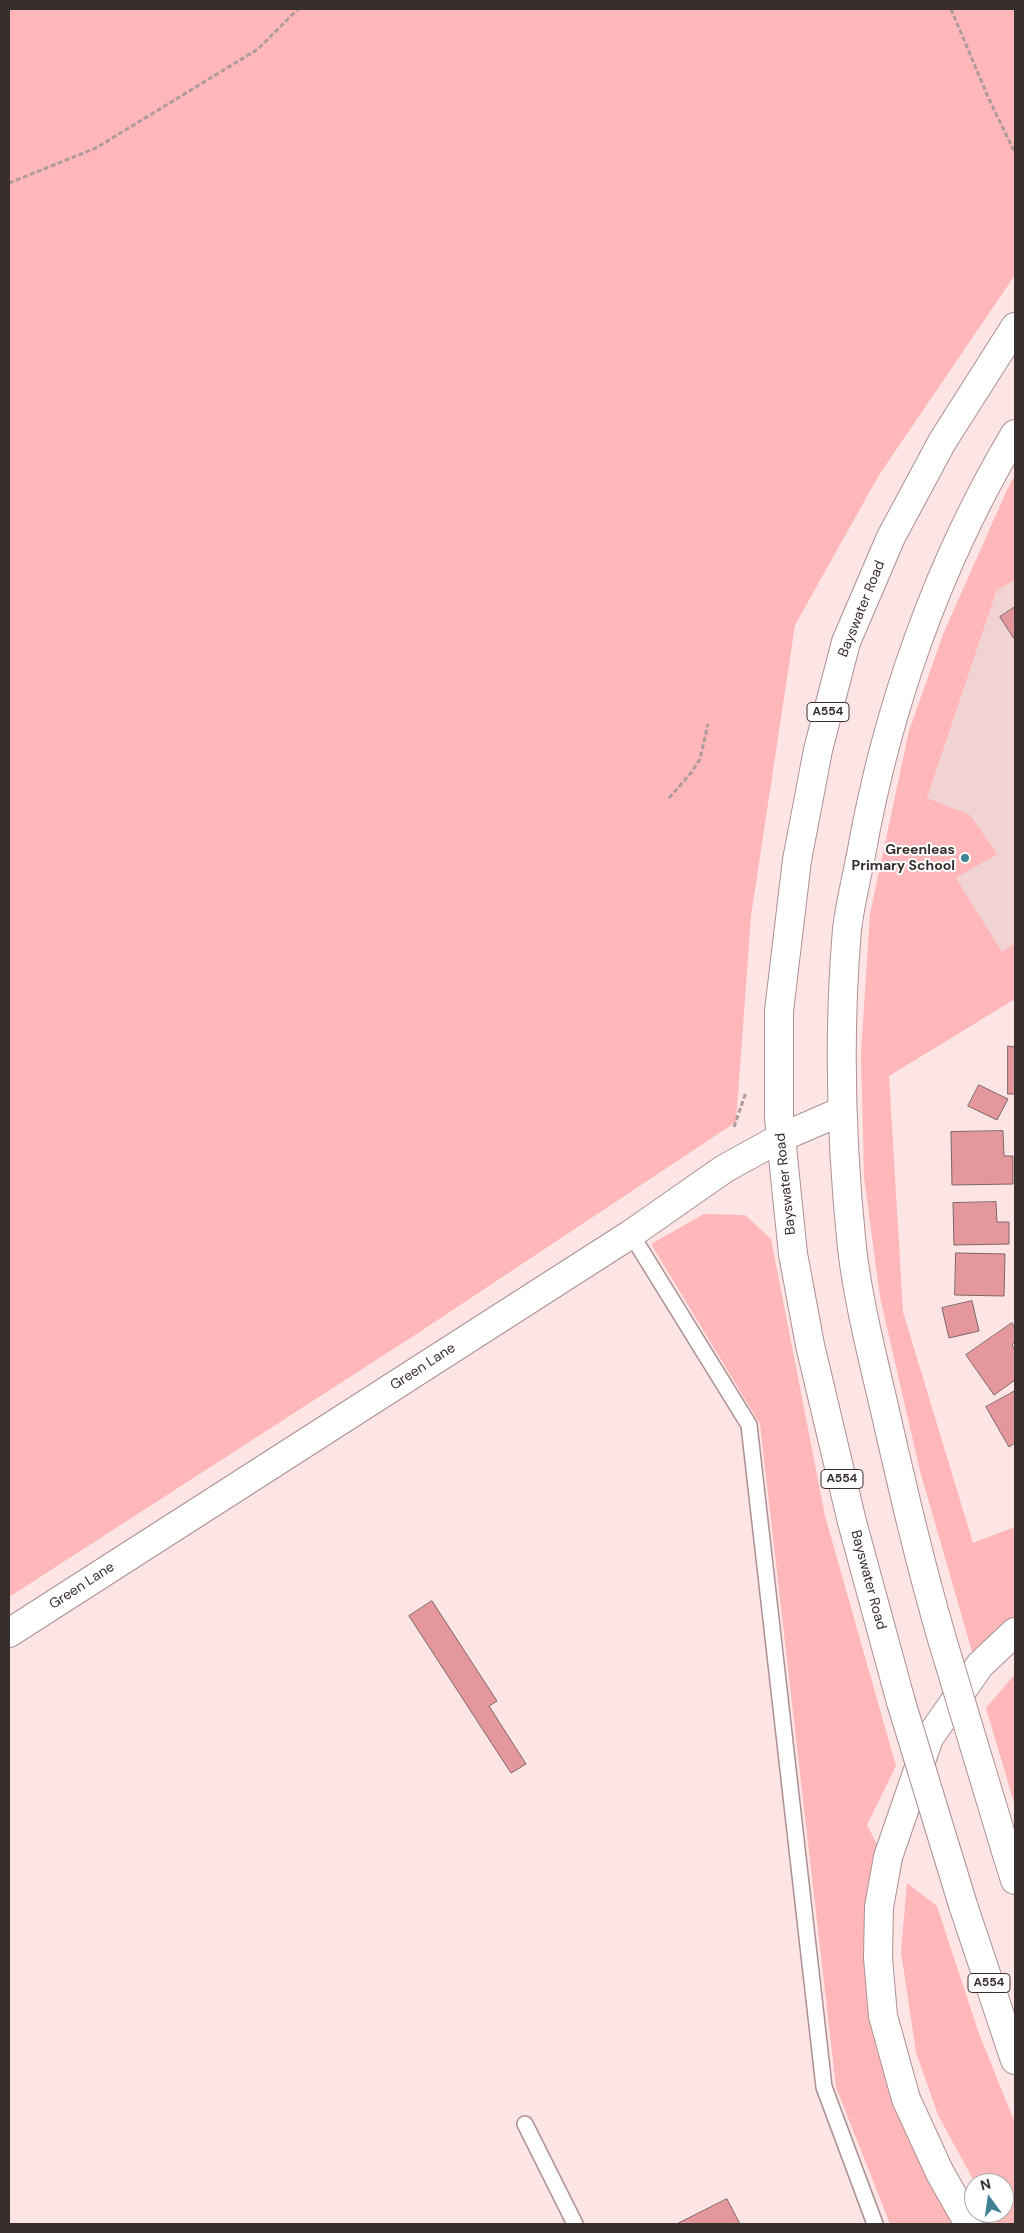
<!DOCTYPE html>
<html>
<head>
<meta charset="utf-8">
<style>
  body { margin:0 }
  #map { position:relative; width:1024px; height:2233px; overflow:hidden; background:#fde4e5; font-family:"DM Sans",sans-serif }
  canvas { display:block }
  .frame { position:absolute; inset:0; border:10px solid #392e2e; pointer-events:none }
  .north { position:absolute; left:964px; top:2173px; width:50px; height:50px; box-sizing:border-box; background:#fff; border:1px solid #b0abab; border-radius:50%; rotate:346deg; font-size:14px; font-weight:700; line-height:20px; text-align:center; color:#392e2e }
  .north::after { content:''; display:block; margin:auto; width:18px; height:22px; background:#408293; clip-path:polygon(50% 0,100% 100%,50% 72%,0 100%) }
</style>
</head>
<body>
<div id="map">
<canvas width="1024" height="2233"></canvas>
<div class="frame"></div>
<div class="north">N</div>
</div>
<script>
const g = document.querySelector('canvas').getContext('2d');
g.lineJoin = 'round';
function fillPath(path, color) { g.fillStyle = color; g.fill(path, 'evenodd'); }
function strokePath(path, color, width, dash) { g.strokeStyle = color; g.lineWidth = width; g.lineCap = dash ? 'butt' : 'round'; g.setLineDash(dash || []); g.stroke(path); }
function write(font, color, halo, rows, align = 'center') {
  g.font = font + ' "DM Sans",sans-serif'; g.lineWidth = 4; g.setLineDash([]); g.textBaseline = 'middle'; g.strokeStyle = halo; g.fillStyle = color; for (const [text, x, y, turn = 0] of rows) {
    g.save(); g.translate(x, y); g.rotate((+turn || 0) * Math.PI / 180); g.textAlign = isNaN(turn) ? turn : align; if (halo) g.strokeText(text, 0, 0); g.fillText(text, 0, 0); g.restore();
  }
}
fillPath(new Path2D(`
  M1015 555V998L904 918 927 798 997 590Z`), '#f2d3d4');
fillPath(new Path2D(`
  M9 9H1015V275L879 475 795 625 751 916 736 1122 418 1333 9 1597Z
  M1015 475V580L997 590 927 798 970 815 997 854 956 878 1002 952 1015 943V999L889 1076 903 1312 973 1543 1015 1527V1617L973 1655 920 1471 880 1297 864 1177 861 1053 870 914 909 731 944 632 1007 490Z
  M704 1214 745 1215 771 1239 825 1516 896 1766 867 1825 878 1846 866 1963 876 2048 912 2145 953 2224H890L836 2087 760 1424 651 1244Z
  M1015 1674V1806L986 1708Z
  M907 1883 937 1906 978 2031 1015 2123V2224H997L991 2213H1004V2183H975L938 2115 916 2052 901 1952Z`), '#ffb7b9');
const building = new Path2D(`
  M1015 607V640L1000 617Z
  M1008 1046 1015 1047V1094H1008Z
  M979 1085 1008 1099 997 1120 968 1106Z
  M1003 1131 1004 1156H1013V1184L952 1185 951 1132Z
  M996 1202 997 1222H1009V1244L954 1245 953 1203Z
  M956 1253 1005 1254 1004 1296 955 1295Z
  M972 1301 979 1331 949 1338 942 1308Z
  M1012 1323 1015 1329V1342L1012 1345 1015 1350V1380L994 1395 966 1355Z
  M1015 1391V1443L1009 1447 986 1407Z
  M432 1601 497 1701 489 1706 526 1764 511 1773 409 1616Z
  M727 2199 740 2224H677Z`);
fillPath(building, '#e5989c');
strokePath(building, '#7f6566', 1);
const service = new Path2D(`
  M631 1234 749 1425 824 2087 875 2224
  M525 2124 575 2224`);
const minor = new Path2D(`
  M9 1633 631 1234 724 1169 780 1138 842 1111`);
const primary = new Path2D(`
  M942 1639C919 1560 901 1481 883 1402 871 1351 858 1299 852 1248 841 1142 838 1035 847 929 850 905 856 880 861 855 887 708 938 563 1015 434
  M901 1702 852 1522 810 1345 793 1254 779 1118V1011L797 860 818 750 846 642 891 537 942 442 1015 327
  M1005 1848 1015 1880
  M963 1905 1015 2060
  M969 2224 940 2173 906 2099 883 2016 878 1958 879 1907 888 1857 929 1738 980 1665 1015 1632`);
strokePath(service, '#ad9091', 18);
strokePath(minor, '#ad9091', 30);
strokePath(primary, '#ad9091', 30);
strokePath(new Path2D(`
  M951 9 988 97 1015 153
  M9 183 96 148 258 49 298 9
  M669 798 691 773 700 759 708 724
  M734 1127 746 1092`), '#af9b9c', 3, [5, 2.5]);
strokePath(service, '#fff', 15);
strokePath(minor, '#fff', 28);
strokePath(primary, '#fff', 28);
const primaryBridge = new Path2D(`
  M942 1639 1005 1848
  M901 1702 963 1905`);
strokePath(primaryBridge, '#ad9091', 30, []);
strokePath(primaryBridge, '#fff', 28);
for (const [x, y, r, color] of [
  [965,858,5,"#408293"]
]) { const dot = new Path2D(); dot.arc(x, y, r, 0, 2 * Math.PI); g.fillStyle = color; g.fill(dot); strokePath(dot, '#fff', 2); }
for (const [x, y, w] of [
  [828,712,42],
  [842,1479,42],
  [989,1983,42]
]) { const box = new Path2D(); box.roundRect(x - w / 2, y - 9.5, w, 19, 4); g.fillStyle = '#fff'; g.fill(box); strokePath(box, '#392e2e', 1); }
write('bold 12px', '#392e2e', null, [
  ["A554",828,712],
  ["A554",842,1479],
  ["A554",989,1983]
]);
write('14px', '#392e2e', '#fff', [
  ["Bayswater Road",862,609,-68],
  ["Bayswater Road",786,1184,-96],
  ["Green Lane",423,1367,-33],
  ["Bayswater Road",868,1580,75],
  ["Green Lane",82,1586,-33]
]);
write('bold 14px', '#392e2e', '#fff', [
  ["Greenleas",955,850],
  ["Primary School",955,866]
], 'right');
</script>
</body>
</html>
